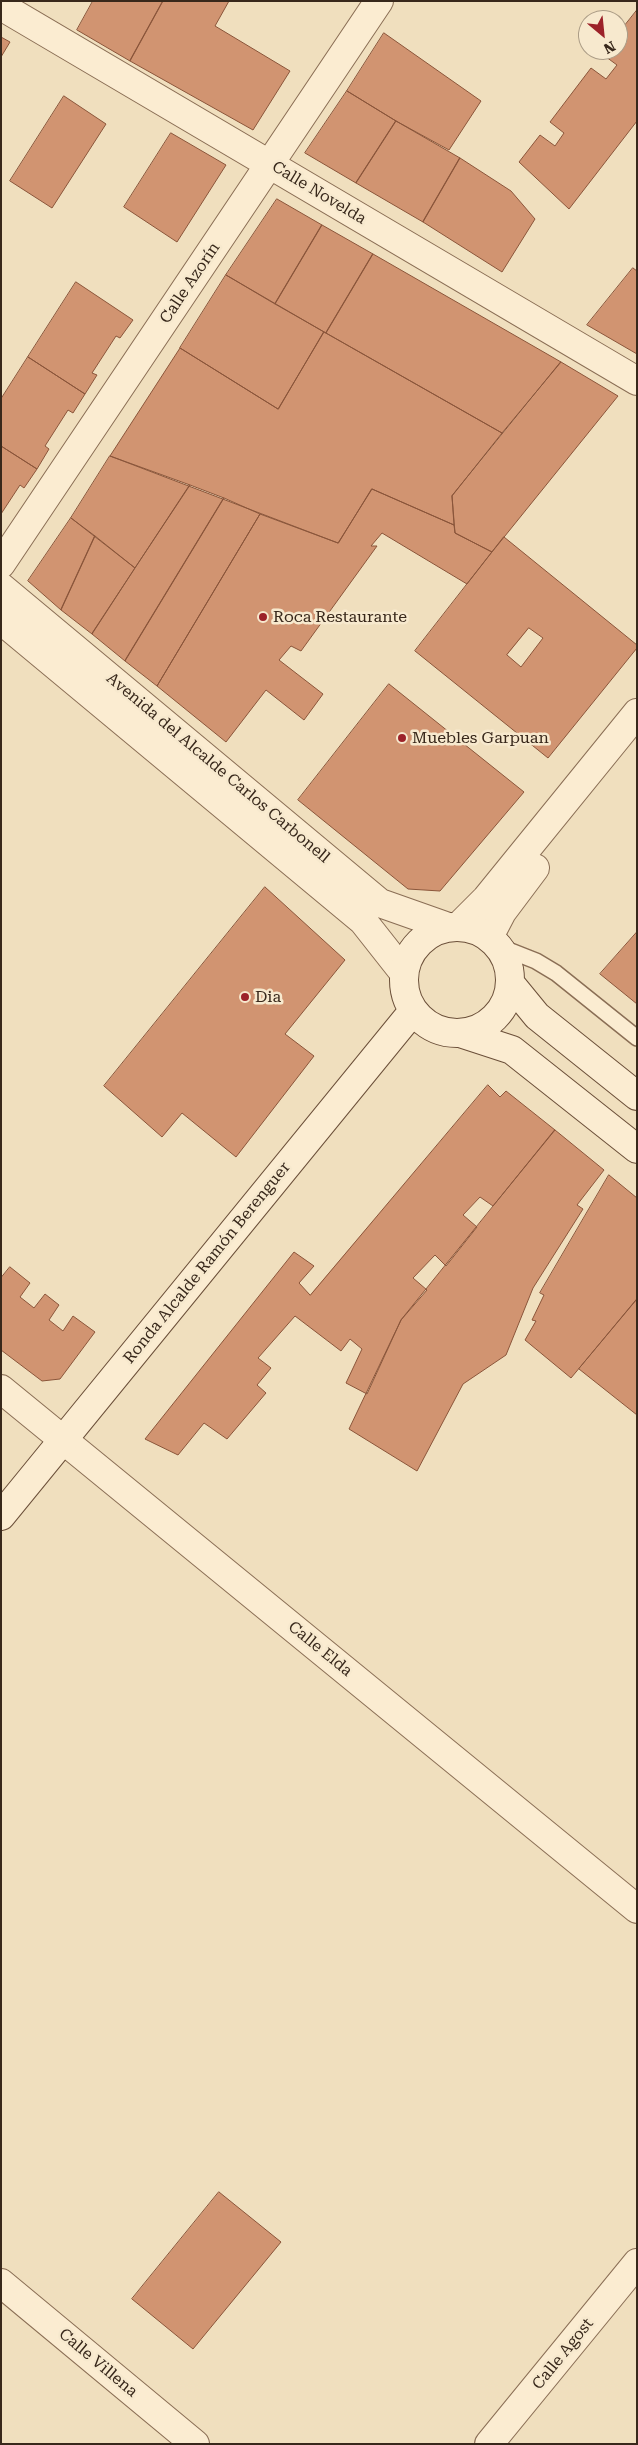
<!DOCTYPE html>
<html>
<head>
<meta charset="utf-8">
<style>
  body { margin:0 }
  #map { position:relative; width:638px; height:2445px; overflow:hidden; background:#f0dfbe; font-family:"Roboto Serif",serif }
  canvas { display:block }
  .frame { position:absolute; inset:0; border:2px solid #38281b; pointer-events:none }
  .north { position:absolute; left:578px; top:10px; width:50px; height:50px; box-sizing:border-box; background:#f7e9ce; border:1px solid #ab9c86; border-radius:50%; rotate:152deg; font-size:14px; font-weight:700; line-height:20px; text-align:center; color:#38281b }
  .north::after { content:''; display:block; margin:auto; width:18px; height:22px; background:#9c2229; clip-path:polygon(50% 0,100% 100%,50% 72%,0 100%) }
</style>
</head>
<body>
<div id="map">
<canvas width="638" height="2445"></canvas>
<div class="frame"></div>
<div class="north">N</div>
</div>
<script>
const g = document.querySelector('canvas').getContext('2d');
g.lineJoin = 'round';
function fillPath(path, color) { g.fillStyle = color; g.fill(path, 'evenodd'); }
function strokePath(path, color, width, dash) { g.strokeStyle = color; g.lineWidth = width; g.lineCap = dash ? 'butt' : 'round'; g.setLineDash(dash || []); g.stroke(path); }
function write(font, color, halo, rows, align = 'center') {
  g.font = font + ' "Roboto Serif",serif'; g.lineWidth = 5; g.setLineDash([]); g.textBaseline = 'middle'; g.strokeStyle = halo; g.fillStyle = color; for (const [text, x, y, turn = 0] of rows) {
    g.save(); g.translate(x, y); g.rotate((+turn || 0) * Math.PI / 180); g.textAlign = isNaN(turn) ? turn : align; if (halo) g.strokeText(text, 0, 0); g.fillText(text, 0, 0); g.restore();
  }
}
const building = new Path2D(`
  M93 1H163L130 61 77 30Z
  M163 1H229L215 26 290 71 253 130 130 61Z
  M637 10V121L569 209 519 162 540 135 555 146 564 133 550 122 591 68 606 79 617 65 602 54 606 50H618V34Z
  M384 33 481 101 449 150 396 121 347 91Z
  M1 37 10 42 1 57Z
  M347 91 396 121 356 183 305 153Z
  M64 96 106 124 52 208 10 181Z
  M396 121 460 158 423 222 356 183Z
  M171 133 226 165 177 242 124 207Z
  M460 158 511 191 535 219 502 272 423 222Z
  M277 199 322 225 275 304 226 275Z
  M322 225 373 254 326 333 275 304Z
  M373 254 561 362 502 433 326 333Z
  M633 268 637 271V354L587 325Z
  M226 275 324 332 278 409 180 348Z
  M76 282 133 320 120 338 116 336 92 373 97 375 85 394 28 357Z
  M324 332 502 433 452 496 454 525 372 489 338 543 110 456 180 348 278 409Z
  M28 357 85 394 73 413 68 410 45 446 49 449 37 469 1 446V399Z
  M561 362 618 396 492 552 455 533 452 496Z
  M1 446 37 469 24 488 20 485 1 514Z
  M110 456 190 485 135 568 71 518Z
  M190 485 224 498 125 661 92 634Z
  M372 489 454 525 455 533 492 552 467 584 382 533 371 546H377L301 651 291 646 279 660 323 694 304 720 266 690 226 742 157 686 260 514 338 543Z
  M224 498 260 514 157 686 125 661Z
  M71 518 95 536 61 610 28 581Z
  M95 536 135 568 92 634 61 610Z
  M504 537 637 645V648L548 758 415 651ZM529 628 543 638 521 667 507 655Z
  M389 684 524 792 440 891 408 889 298 800Z
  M265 887 345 960 285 1034 314 1056 236 1157 182 1113 162 1137 104 1086Z
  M637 932V1004L600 974Z
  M488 1085 500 1097 506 1091 555 1130 493 1206 480 1197 463 1215 477 1227 446 1266 435 1255 413 1278 427 1290 401 1320 367 1394 346 1383 362 1349 350 1339 341 1351 295 1316 258 1358 271 1368 257 1385 266 1393 227 1439 204 1423 178 1455 145 1439 294 1252 314 1266 299 1283 310 1295Z
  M555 1130 604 1170 577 1205 583 1209 533 1288 506 1355 463 1384 417 1471 349 1429 401 1320Z
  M609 1175 637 1198V1299L571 1378 525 1340 536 1321 532 1320 544 1295 540 1293Z
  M10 1267 30 1283 20 1297 34 1308 45 1294 59 1305 49 1320 63 1331 73 1316 95 1332 60 1379 42 1381 1 1350V1278Z
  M637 1299V1415L579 1369Z
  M219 2192 281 2242 193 2349 132 2299Z`);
fillPath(building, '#d19471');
strokePath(building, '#8a553a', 1);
const service = new Path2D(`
  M498 946 536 961 556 973 637 1038`);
const minor = new Path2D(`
  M1 6 637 381
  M1 564 379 1
  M458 927 486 899 637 713
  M489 937 502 912 535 868
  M1 1389 637 1909
  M1 2283 195 2444
  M489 2444 637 2263`);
const tertiary = new Path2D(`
  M1 587 380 903 448 927
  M1 620 363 921 404 973`);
const secondary = new Path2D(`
  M404 980a53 53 0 1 1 106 0a53 53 0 1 1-106 0Z
  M510 983 537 1016 637 1096
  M463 1034 512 1050 637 1149
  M1 1516 413 1011`);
strokePath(service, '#8a6e55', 18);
strokePath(minor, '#8a6e55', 30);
strokePath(tertiary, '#8a6e55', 30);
strokePath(secondary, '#6b4f39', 30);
strokePath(service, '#fbecd1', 15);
strokePath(minor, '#fbecd1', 28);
strokePath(tertiary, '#fbecd1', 28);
strokePath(secondary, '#fbecd1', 28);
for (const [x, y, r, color] of [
  [263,617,5,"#9c2229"],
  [402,738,5,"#9c2229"],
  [245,997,5,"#9c2229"]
]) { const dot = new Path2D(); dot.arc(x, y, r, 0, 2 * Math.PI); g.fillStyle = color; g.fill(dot); strokePath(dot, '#f7e9ce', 2); }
write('16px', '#38281b', '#f7e9ce', [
  ["Calle Novelda",319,193,31],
  ["Calle Azorín",190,283,-56],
  ["Avenida del Alcalde Carlos Carbonell",218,768,40],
  ["Ronda Alcalde Ramón Berenguer",207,1263,-51],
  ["Calle Elda",320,1649,39],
  ["Calle Agost",563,2354,-51],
  ["Calle Villena",98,2363,40]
]);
write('16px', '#38281b', '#f7e9ce', [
  ["Roca Restaurante",273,617],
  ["Muebles Garpuan",412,738],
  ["Dia",255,997]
], 'left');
</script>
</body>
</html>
